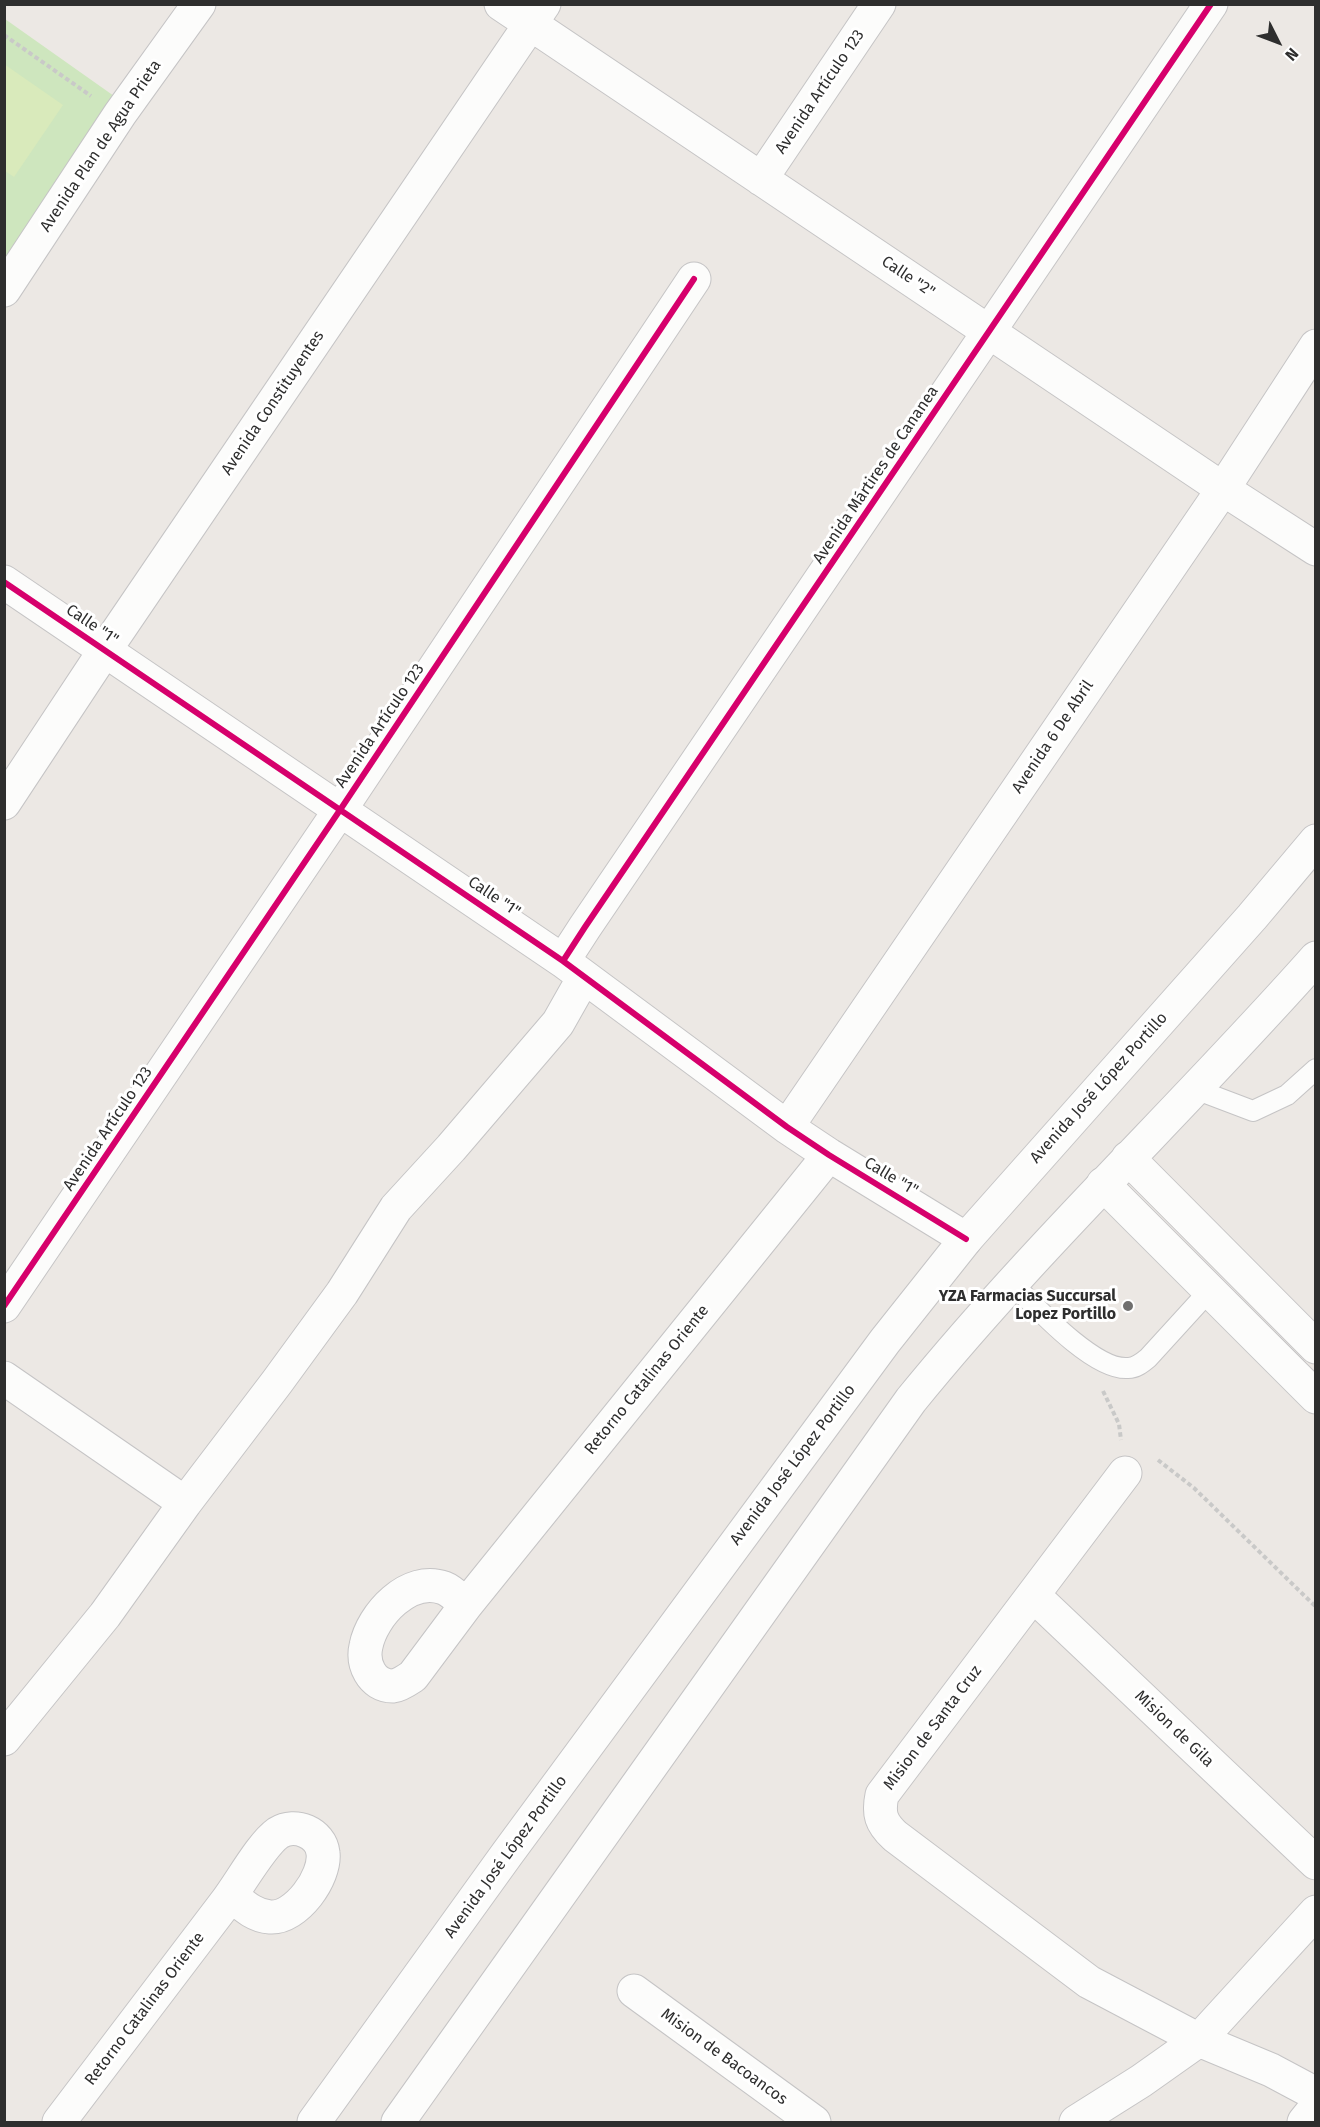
<!DOCTYPE html>
<html>
<head>
<meta charset="utf-8">
<style>
  body { margin:0 }
  #map { position:relative; width:1320px; height:2127px; overflow:hidden; background:#ece8e4; font-family:"Fira Sans",sans-serif }
  canvas { display:block }
  .frame { position:absolute; inset:0; border:6px solid #2e2e2e; pointer-events:none }
  .north { position:absolute; left:1248px; top:12px; width:60px; height:60px; -webkit-text-stroke:4px #fff; paint-order:stroke; rotate:132deg; font-size:16px; font-weight:700; line-height:24px; text-align:center; color:#2e2e2e }
  .north::after { content:''; display:block; margin:auto; width:21px; height:27px; background:#2e2e2e; clip-path:polygon(50% 0,100% 100%,50% 72%,0 100%) }
</style>
</head>
<body>
<div id="map">
<canvas width="1320" height="2127"></canvas>
<div class="frame"></div>
<div class="north">N</div>
</div>
<script>
const g = document.querySelector('canvas').getContext('2d');
g.lineJoin = 'round';
function fillPath(path, color) { g.fillStyle = color; g.fill(path, 'evenodd'); }
function strokePath(path, color, width, dash) { g.strokeStyle = color; g.lineWidth = width; g.lineCap = dash ? 'butt' : 'round'; g.setLineDash(dash || []); g.stroke(path); }
function write(font, color, halo, rows, align = 'center') {
  g.font = font + ' "Fira Sans",sans-serif'; g.lineWidth = 6; g.setLineDash([]); g.textBaseline = 'middle'; g.strokeStyle = halo; g.fillStyle = color; for (const [text, x, y, turn = 0] of rows) {
    g.save(); g.translate(x, y); g.rotate((+turn || 0) * Math.PI / 180); g.textAlign = isNaN(turn) ? turn : align; if (halo) g.strokeText(text, 0, 0); g.fillText(text, 0, 0); g.restore();
  }
}
fillPath(new Path2D(`
  M5 19 114 96 5 258Z`), '#cee6be');
fillPath(new Path2D(`
  M4 64 63 105 14 177 5 171Z`), '#d9eabb');
const lane = new Path2D(`
  M1195 1089 1253 1111 1287 1095 1316 1069
  M1011 1282C1035 1306 1094 1371 1128 1368 1136 1368 1142 1363 1148 1358L1210 1290`);
const street = new Path2D(`
  M501 4 1223 489 1316 549
  M761 179 879 4
  M4 290 120 114 199 4
  M4 582 563 961 787 1127 829 1155 966 1239
  M4 803 105 650 544 4
  M563 961 585 927 1211 4
  M787 1127 1223 489 1316 346
  M1128 1158 1316 1347
  M1103 1184 1316 1397
  M4 1306 340 810 694 279
  M4 1378 185 1503
  M1125 1473 882 1795C878 1814 881 1823 895 1836L1089 1982 1199 2040 1316 1912
  M1033 1595 1316 1863
  M466 1605C459 1599 452 1591 444 1588 409 1575 372 1615 366 1646 362 1663 371 1686 393 1686 400 1685 407 1680 413 1676L466 1605 829 1155
  M4 1739 105 1615 185 1503 277 1382 342 1293 396 1208 451 1148 558 1023 584 977
  M634 1991 814 2122
  M59 2122C115 2049 170 1975 226 1902 240 1884 261 1845 278 1833 295 1822 321 1833 323 1853 326 1877 296 1919 270 1917 254 1916 243 1905 231 1895
  M1076 2122 1141 2081 1199 2040 1271 2070 1316 2094
  M1304 2122 1316 2107`);
const secondary = new Path2D(`
  M314 2122 507 1854 885 1341 966 1239 1252 917 1316 841
  M398 2122 911 1400C1037 1245 1183 1108 1316 958`);
strokePath(lane, '#c5c4c5', 22);
strokePath(street, '#c5c4c5', 35);
strokePath(secondary, '#c5c4c5', 35);
strokePath(new Path2D(`
  M4 35 91 96
  M1103 1391 1119 1424 1121 1440
  M1158 1460 1194 1488 1316 1607`), '#c9c9c8', 4, [4.5, 3]);
strokePath(lane, '#fcfcfb', 20);
strokePath(street, '#fcfcfb', 33);
strokePath(secondary, '#fcfcfb', 33);
strokePath(new Path2D(`
  M4 582 563 961 787 1127 829 1155 966 1239
  M563 961 585 927 1211 4
  M4 1306 340 810 694 279`), '#d6006c', 6);
for (const [x, y, r, color] of [
  [1128,1306,6,"#706f6e"]
]) { const dot = new Path2D(); dot.arc(x, y, r, 0, 2 * Math.PI); g.fillStyle = color; g.fill(dot); strokePath(dot, '#fff', 2); }
write('16px', '#2e2e2e', '#fff', [
  ["Avenida Artículo 123",820,92,-56],
  ["Avenida Plan de Agua Prieta",101,146,-56],
  ["Calle \"2\"",908,277,34],
  ["Avenida Constituyentes",273,403,-56],
  ["Avenida Mártires de Cananea",876,475,-56],
  ["Calle \"1\"",92,625,34],
  ["Avenida Artículo 123",380,726,-56],
  ["Avenida 6 De Abril",1053,737,-56],
  ["Calle \"1\"",494,897,34],
  ["Avenida José López Portillo",1099,1088,-48],
  ["Avenida Artículo 123",108,1129,-56],
  ["Calle \"1\"",891,1177,31],
  ["Retorno Catalinas Oriente",647,1380,-51],
  ["Avenida José López Portillo",793,1465,-53],
  ["Mision de Santa Cruz",933,1728,-53],
  ["Mision de Gila",1174,1729,44],
  ["Avenida José López Portillo",506,1857,-54],
  ["Retorno Catalinas Oriente",145,2009,-53],
  ["Mision de Bacoancos",724,2057,36]
]);
write('bold 16px', '#2e2e2e', '#fff', [
  ["YZA Farmacias Succursal",1116,1297],
  ["Lopez Portillo",1116,1315]
], 'right');
</script>
</body>
</html>
